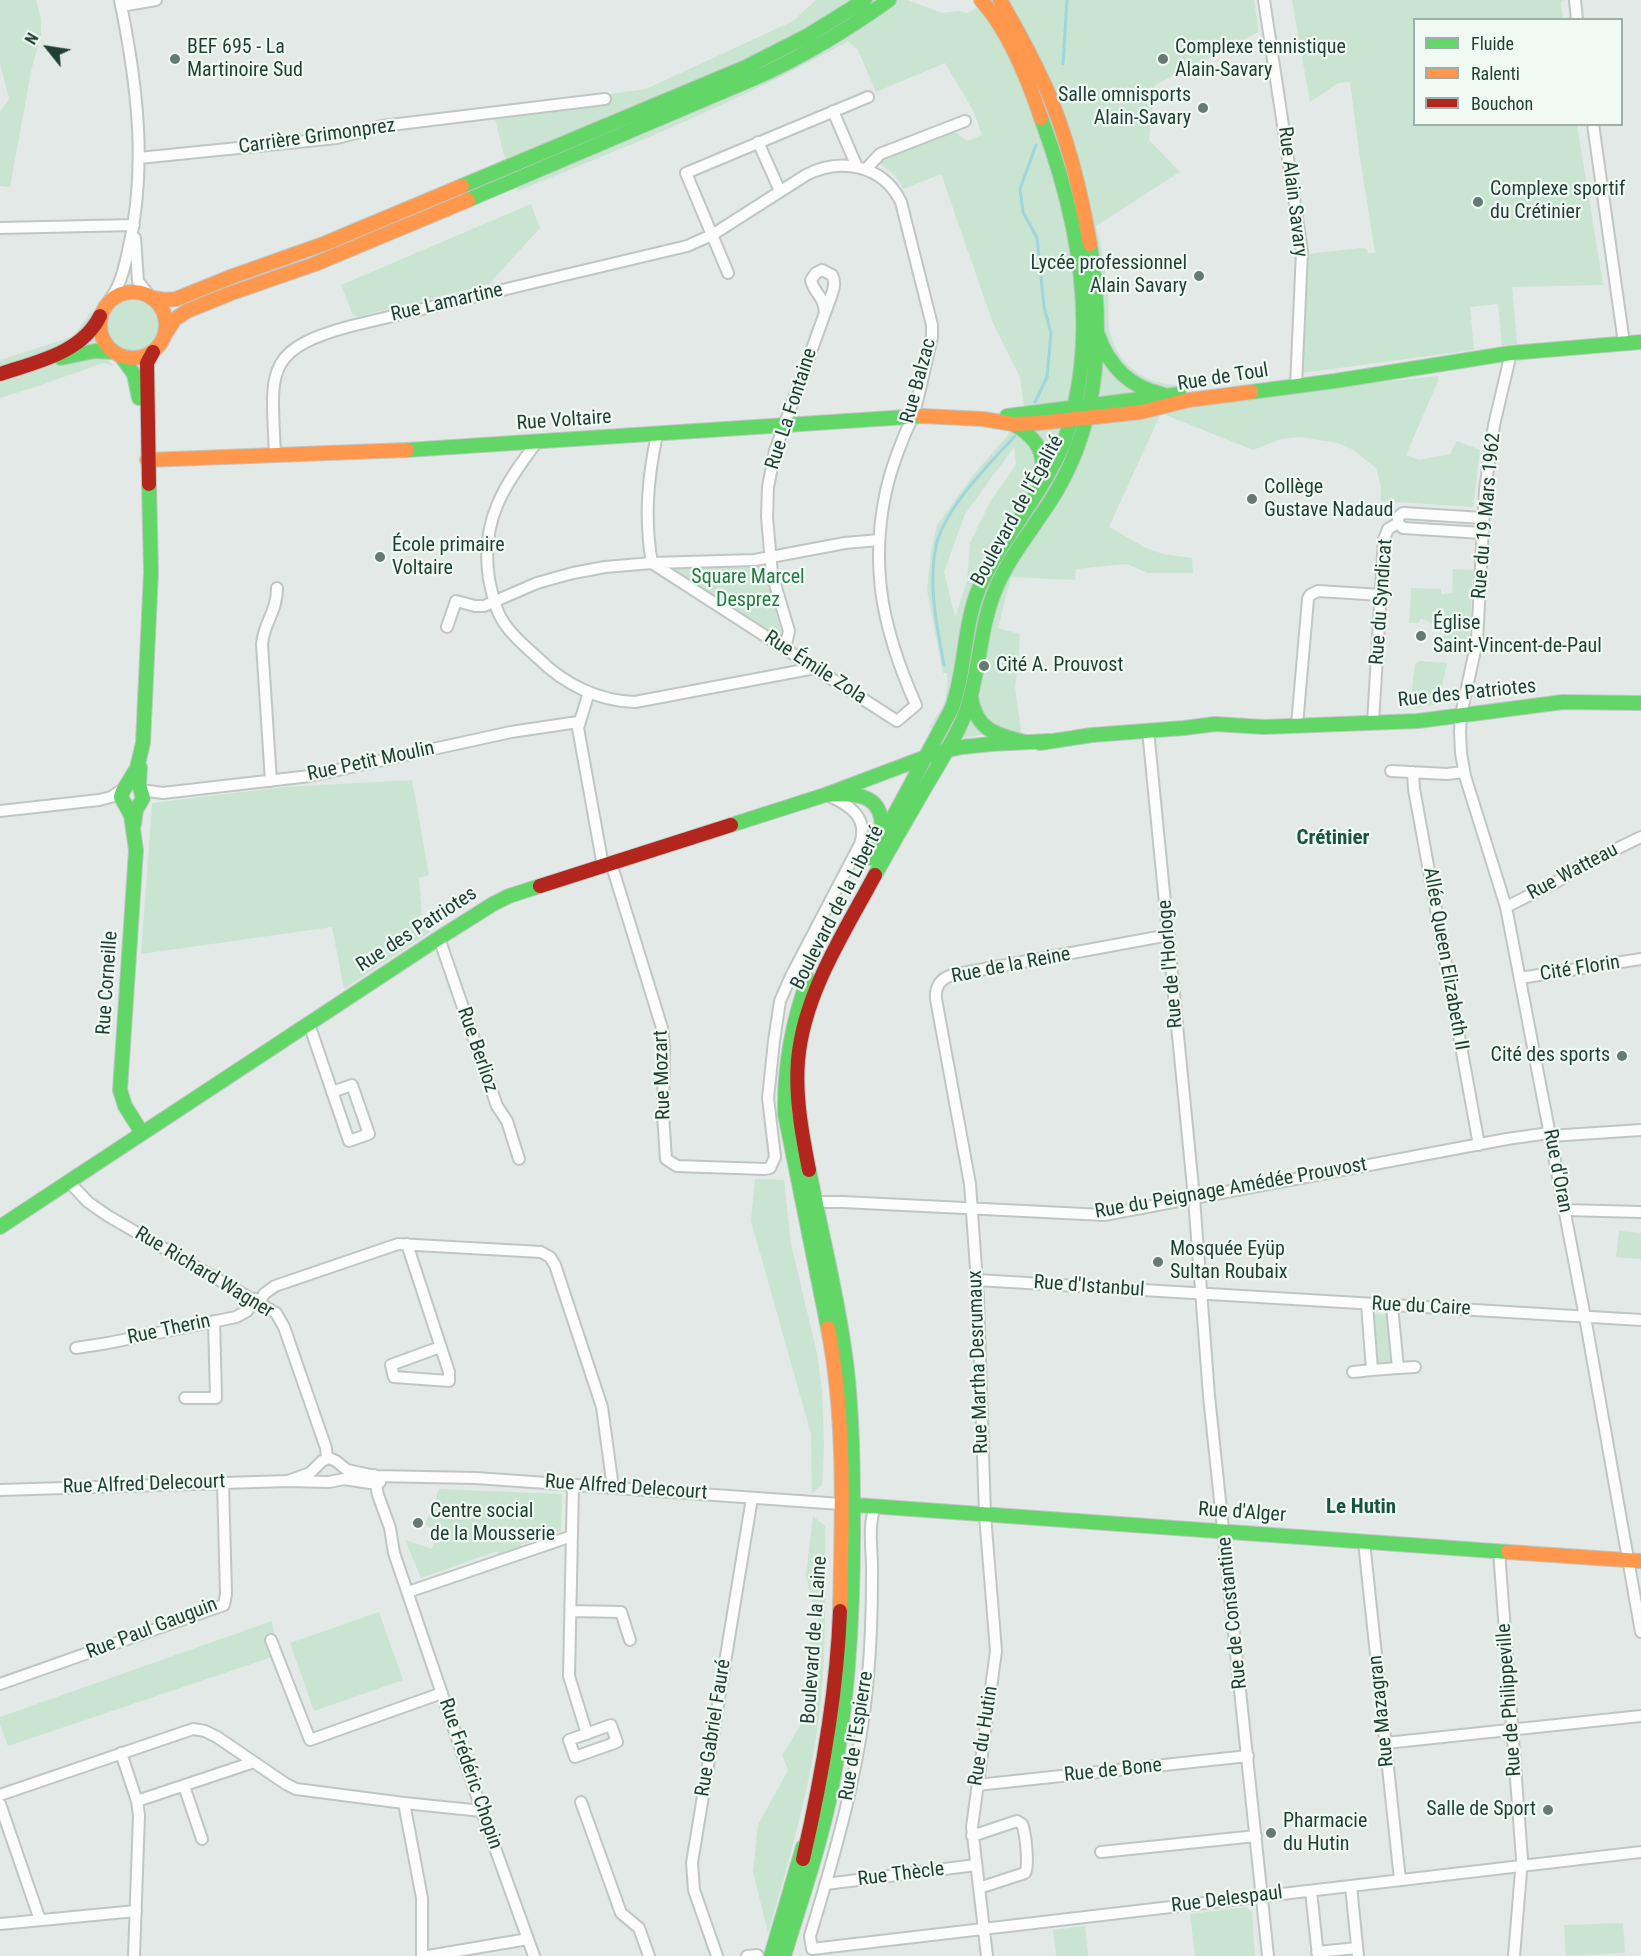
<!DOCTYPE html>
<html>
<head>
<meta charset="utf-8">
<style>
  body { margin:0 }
  #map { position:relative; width:1641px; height:1956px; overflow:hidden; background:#e3e9e6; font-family:"Roboto Condensed",sans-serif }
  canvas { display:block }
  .legend { position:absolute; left:1413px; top:18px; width:210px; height:108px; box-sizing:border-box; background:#f1f9f4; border:2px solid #9dafa8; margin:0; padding:8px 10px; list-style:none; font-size:18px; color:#1f3f35 }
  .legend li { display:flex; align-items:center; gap:12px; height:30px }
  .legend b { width:30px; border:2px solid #9dafa8 }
  .north { position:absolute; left:18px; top:18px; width:60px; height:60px; -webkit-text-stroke:4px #f1f9f4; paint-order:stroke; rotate:300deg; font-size:16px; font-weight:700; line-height:24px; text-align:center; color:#1f3f35 }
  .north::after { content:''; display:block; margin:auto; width:21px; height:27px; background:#1f3f35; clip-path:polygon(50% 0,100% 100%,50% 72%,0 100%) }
</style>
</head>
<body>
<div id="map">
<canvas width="1641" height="1956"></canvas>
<ul class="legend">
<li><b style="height:8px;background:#63d668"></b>Fluide</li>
<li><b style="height:8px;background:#ff974d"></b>Ralenti</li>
<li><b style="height:8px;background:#b3261e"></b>Bouchon</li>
</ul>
<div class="north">N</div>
</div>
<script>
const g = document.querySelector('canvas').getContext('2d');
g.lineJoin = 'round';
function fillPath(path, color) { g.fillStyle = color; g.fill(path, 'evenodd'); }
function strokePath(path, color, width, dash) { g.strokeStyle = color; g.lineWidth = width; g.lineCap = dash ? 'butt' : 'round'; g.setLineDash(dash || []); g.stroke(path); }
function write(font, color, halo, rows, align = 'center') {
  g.font = font + ' "Roboto Condensed",sans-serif'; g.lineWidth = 4.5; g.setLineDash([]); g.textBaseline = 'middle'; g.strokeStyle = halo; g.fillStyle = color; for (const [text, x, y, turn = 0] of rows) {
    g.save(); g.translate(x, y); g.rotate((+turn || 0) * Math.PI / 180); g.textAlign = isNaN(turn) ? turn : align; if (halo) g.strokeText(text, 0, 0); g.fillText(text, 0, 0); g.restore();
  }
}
fillPath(new Path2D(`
  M0 0H36L41 19V36L32 67 10 187 0 186V111L9 99 0 63Z
  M816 0H907L942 13 959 11 967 13 990 0H1254L1259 32 1155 85 1149 140 1180 172 1096 226C1103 249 1105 271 1108 294 1109 308 1107 322 1111 336 1119 367 1149 385 1181 385L1183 408 1334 387 1438 376V381L1406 455 1419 460 1450 454 1457 441 1480 450 1473 507 1381 501V486L1376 468 1352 449 1337 443 1301 437 1281 439 1253 450 1161 413 1109 527 1144 547 1163 554 1192 558 1193 573H1148L1127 564 1076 569 1075 580 1011 577 998 628 1020 634 1018 666 1015 686 1021 732 1001 730 966 738 929 727C943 709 949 696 947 673H943L927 590 931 551 937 525 974 474 1007 436 1024 406 1020 377 993 323 941 174 903 189 896 176 879 163 885 156 950 132 958 134 967 141 982 135 974 112 945 63 876 92 858 50 848 41C742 101 630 145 518 191L503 152 493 110 646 89 793 21ZM1014 447 1016 465 991 500 970 543 967 582 955 617 944 572 965 514Z
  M1292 0H1564L1561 2 1563 19 1414 20V124L1577 125 1603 285 1512 287 1517 344 1502 346 1498 304 1470 307 1474 350 1302 373 1307 254 1360 248 1367 249 1368 253H1375L1359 151 1350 82 1338 83 1310 102Z
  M531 204 540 228 489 284 357 317 353 315 341 285Z
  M106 324a27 27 0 1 1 54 0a27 27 0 1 1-54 0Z
  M92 309 90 326 97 343 113 366 103 363 41 385 0 398V360L74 336Z
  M766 565 783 640 668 566Z
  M1453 569 1473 570 1469 648 1443 646 1444 623 1432 624 1421 618 1418 623H1409L1411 588 1441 589V594L1452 593Z
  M1419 661 1447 663 1439 700 1457 698 1456 702 1417 707 1415 704H1410L1415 664Z
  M412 780 429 875 419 878 422 915 419 916 421 921 429 920 430 932 344 989 332 927 141 954 152 803 285 787Z
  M755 1179 784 1180 791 1244 817 1353 822 1390 824 1446 822 1485 812 1493 811 1434 751 1221Z
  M1619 1231 1641 1233V1259L1616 1257Z
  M1370 1313 1391 1315 1395 1362 1375 1363Z
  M439 1489 562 1494 561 1531 521 1544 523 1552 501 1559 497 1551 421 1578 405 1540 432 1549 439 1531 425 1525Z
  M813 1516 825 1526C826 1584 826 1642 821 1700 813 1778 790 1858 768 1933L753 1872 758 1825 788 1770 782 1755 803 1721 810 1644 818 1624 806 1575Z
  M379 1612 403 1680 314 1711 290 1643Z
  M272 1621 278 1655 8 1746 0 1725V1717Z
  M1246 1907 1252 1912 1255 1956H1195L1190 1914Z
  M1623 1923 1625 1953 1566 1956 1564 1925Z
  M1085 1926 1088 1956H1056L1053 1930Z`), '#cae4d2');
strokePath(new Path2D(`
  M1063 64 1067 0
  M1035 402 1047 377 1051 333 1044 307 1037 238 1023 212 1020 189 1036 145
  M944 665C937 626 927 582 937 542 947 506 990 463 1015 436`), '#9fd5dc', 3);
const street = new Path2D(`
  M1264 0 1302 251 1296 386
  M1575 0 1577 20
  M121 6 156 0
  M833 111 857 167
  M1593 124 1624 343
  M758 142 780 191
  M139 158 337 138 382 126 605 99
  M866 169 880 154 965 121
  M0 228 134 225
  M135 238 138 281 149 295
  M728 273 686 173 868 97
  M108 302C120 287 124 270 128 251 148 168 137 83 120 0
  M1511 353 1494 425 1485 490 1477 641 1461 715 1460 732 1461 753 1465 776 1506 907 1585 1317 1641 1632
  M537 442C504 485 480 521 489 579 492 592 494 606 501 618 510 634 525 646 538 658 564 684 598 701 635 702L815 668
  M275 456C272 373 261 350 351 326L687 246 712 235 806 175C841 157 883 165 901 202L932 325V337C926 362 921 388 914 413 911 422 906 430 903 439 896 456 890 473 886 491 869 570 884 633 916 705L897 721 652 563C644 518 648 477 657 434
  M1482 533 1403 528 1398 523V517L1403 513 1483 518
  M447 627 456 601 475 606H484L537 583 573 573 605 567 652 563 755 560 845 543 879 540
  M785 648 789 631 772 574 767 517 768 487 775 451 829 302C832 293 837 284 832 275L822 270 816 273 811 280C814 294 824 295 825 313
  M589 692 578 728 603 866
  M1373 723 1384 539 1388 529 1398 523
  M1297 725 1308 599 1310 595 1318 591 1381 595
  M1148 730 1194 1198 1209 1396 1268 1956
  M1391 771 1447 774 1464 772
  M1413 772 1414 789 1479 1145
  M271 781 262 644C264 622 277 612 277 588
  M141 790 163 793 310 776 511 732 578 722
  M0 811 99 800 111 797 123 789
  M611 863 662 1028 664 1047 663 1114 666 1159 677 1166 765 1169 770 1168 775 1157 768 1098 774 1041 780 1001 791 976 860 844C869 818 850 805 829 796
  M1506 907 1558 881 1577 868 1641 837
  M439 938 497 1106 507 1121 519 1159
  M1520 978 1641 959
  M309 1024 349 1141 369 1134 352 1085 332 1092
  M1550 1136 1641 1130
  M69 1182 88 1202 108 1216 276 1313 284 1327 326 1448 327 1458
  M810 1202H843L1104 1215 1507 1139 1549 1133
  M1564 1210 1641 1212
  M407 1244 449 1372V1381L394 1377 391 1365 440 1347
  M977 1280 1641 1320
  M260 1302 264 1294 275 1286 398 1244 541 1252 550 1257 555 1265 602 1407 613 1488
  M1367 1304 1372 1370 1398 1368 1392 1306
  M76 1348 108 1343 236 1317 247 1311 255 1299
  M1398 1368 1415 1367
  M1353 1372 1372 1370
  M185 1398H216L214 1321
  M374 1475 378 1495 390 1528 394 1553 486 1823 534 1956
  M288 1481 310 1473 322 1461 329 1458 336 1461 347 1470 375 1476 476 1478 841 1504
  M573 1485 569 1676 587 1734
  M0 1490 288 1481 329 1482 344 1479 370 1483 380 1482
  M1364 1542 1400 1880
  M1499 1551 1522 1859 1514 1956
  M408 1592 572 1536
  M571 1611 621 1612 630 1640
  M271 1640 310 1740 442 1693
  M0 1684 224 1605 226 1594 223 1483
  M611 1725 617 1742 575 1757 569 1740Z
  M1386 1743 1641 1716
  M121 1753 137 1801 139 1815 134 1956
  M977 1785 1248 1756
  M184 1786 202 1839
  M0 1795 193 1729 205 1731 217 1737 286 1784 296 1789 404 1803 422 1898V1956
  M137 1801 254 1762
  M581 1802 621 1913 639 1928 649 1956
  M404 1803 482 1811
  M0 1804 40 1920
  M972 1836 1017 1821 1022 1824C1026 1834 1029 1866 1025 1873L979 1888
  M1101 1852 1256 1836
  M826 1884 976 1865
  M1351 1886 1358 1956
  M1311 1891 1318 1956
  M0 1924 136 1911
  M812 1949 1641 1852
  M812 1949 810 1936C836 1851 861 1764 868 1676 871 1643 872 1608 872 1575 873 1553 867 1528 875 1507
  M1317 1952 1357 1948
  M428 1956 528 1939
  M717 1956 694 1890 692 1863 752 1498
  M747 1956 757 1955 758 1956
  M987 1956 972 1827 996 1651 985 1515 978 1297 970 1184 936 999C935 986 940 979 952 975L1169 935`);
const fast = new Path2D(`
  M462 186 746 67 807 36 865 0
  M468 200 764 74C811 52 847 30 889 0
  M1098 335C1109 366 1129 387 1162 394
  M121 356 134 374 139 398
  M61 358 95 351 114 352
  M1251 392 1335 381 1511 353 1641 342
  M1007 416 1179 394
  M1013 424C1040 439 1046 455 1041 485
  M407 450 922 416
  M971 697C976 730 996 735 1025 742
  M1040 743 1092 735 1184 728 1215 724 1264 727 1418 721 1563 702 1641 703
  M825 795C860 792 887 795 881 838
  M134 824 136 810 143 798 139 785 140 767
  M731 825 825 795 939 752 962 747 991 744 1049 741
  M871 858 952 708C966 669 963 627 979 588 1000 541 1036 502 1058 455 1066 440 1070 424 1074 408 1097 311 1075 209 1041 118
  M875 875C892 844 910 814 927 784 941 761 956 737 966 712 980 672 979 628 996 588 1011 553 1037 524 1056 492 1101 416 1103 329 1090 244
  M808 979C792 1023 784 1067 785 1114L828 1328
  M142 1133 125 1106 120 1090 136 850 131 815 121 797 123 791 137 768 143 743 151 572 149 484
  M0 1227 439 938 493 904 509 896 540 886
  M842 1504 1508 1552
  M771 1956 803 1847
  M784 1956C801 1900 821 1844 832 1786 850 1694 854 1600 853 1506 853 1461 852 1415 847 1370 839 1302 822 1237 809 1170`);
const slow = new Path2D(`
  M981 0C1008 30 1028 79 1041 118
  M1000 0C1017 29 1033 59 1047 90 1068 139 1081 192 1090 244
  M100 325a33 33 0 1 1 66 0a33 33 0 1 1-66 0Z
  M153 298 165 300 176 299 233 276 326 243 462 186
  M164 336 175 319 187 311 229 294 315 264 468 200
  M922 416 983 419 1013 424 1039 423 1141 412 1189 400 1251 392
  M147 460 407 450
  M828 1328C846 1421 842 1517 840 1611
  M1508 1552 1641 1561`);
const jam = new Path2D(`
  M0 374C36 362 82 353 100 316
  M149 484 147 363 153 352
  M540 886 731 825
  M809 1170C802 1134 795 1097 798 1060 804 993 844 933 875 875
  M803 1859C822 1777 837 1695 840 1611`);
strokePath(street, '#c0c6c3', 14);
strokePath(fast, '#bec7c3', 16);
strokePath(slow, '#bec7c3', 16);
strokePath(jam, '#bec7c3', 16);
strokePath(street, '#fbfcfb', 10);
strokePath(fast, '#63d668', 14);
strokePath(slow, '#ff974d', 14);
strokePath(jam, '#b3261e', 14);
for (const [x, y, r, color] of [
  [175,59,6,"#647a73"],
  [1163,59,6,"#647a73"],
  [1203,108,6,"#647a73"],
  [1478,202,6,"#647a73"],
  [1199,276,6,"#647a73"],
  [1252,499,6,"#647a73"],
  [380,557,6,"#647a73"],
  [1421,636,6,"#647a73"],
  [984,666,6,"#647a73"],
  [1622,1056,6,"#647a73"],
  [1158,1262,6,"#647a73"],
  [418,1523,6,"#647a73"],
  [1548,1810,6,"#647a73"],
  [1271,1833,6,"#647a73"]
]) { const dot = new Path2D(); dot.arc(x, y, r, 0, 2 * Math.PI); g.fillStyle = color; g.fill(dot); strokePath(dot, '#f1f9f4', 2); }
write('20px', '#1f3f35', '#f1f9f4', [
  ["BEF 695 - La",187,48],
  ["Martinoire Sud",187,71],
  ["Complexe tennistique",1175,48],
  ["Alain-Savary",1175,71],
  ["Salle omnisports",1191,96,"right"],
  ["Alain-Savary",1191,119,"right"],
  ["Complexe sportif",1490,190],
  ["du Crétinier",1490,213],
  ["Lycée professionnel",1187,264,"right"],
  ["Alain Savary",1187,287,"right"],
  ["Collège",1264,488],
  ["Gustave Nadaud",1264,511],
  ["École primaire",392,546],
  ["Voltaire",392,569],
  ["Église",1433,624],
  ["Saint-Vincent-de-Paul",1433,647],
  ["Cité A. Prouvost",996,666],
  ["Cité des sports",1610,1056,"right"],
  ["Mosquée Eyüp",1170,1250],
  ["Sultan Roubaix",1170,1273],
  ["Centre social",430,1512],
  ["de la Mousserie",430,1535],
  ["Salle de Sport",1536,1810,"right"],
  ["Pharmacie",1283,1822],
  ["du Hutin",1283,1845]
], 'left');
write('20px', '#1f3f35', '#f1f9f4', [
  ["Carrière Grimonprez",317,137,-8],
  ["Rue Alain Savary",1292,192,83],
  ["Rue Lamartine",447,303,-13],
  ["Rue de Toul",1223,378,-9],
  ["Rue Balzac",919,381,-75],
  ["Rue La Fontaine",792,409,-72],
  ["Rue Voltaire",564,421,-4],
  ["Boulevard de l'Égalité",1018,511,-61],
  ["Rue du 19 Mars 1962",1487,516,-85],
  ["Rue du Syndicat",1382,602,-86],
  ["Rue Émile Zola",815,668,33],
  ["Rue des Patriotes",1467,694,-6],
  ["Rue Petit Moulin",371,762,-12],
  ["Rue Watteau",1573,872,-28],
  ["Boulevard de la Liberté",838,908,-63],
  ["Rue des Patriotes",417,930,-33],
  ["Allée Queen Elizabeth II",1445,959,80],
  ["Rue de l'Horloge",1171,964,-95],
  ["Rue de la Reine",1011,966,-11],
  ["Cité Florin",1580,969,-9],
  ["Rue Corneille",108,983,-86],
  ["Rue Berlioz",477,1050,71],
  ["Rue Mozart",663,1075,-92],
  ["Rue d'Oran",1557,1171,79],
  ["Rue du Peignage Amédée Prouvost",1231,1189,-10],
  ["Rue Richard Wagner",204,1273,31],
  ["Rue d'Istanbul",1089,1287,4],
  ["Rue du Caire",1421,1307,3],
  ["Rue Therin",169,1330,-12],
  ["Rue Martha Desrumaux",979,1362,-92],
  ["Rue Alfred Delecourt",144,1485,-2],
  ["Rue Alfred Delecourt",626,1488,4],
  ["Rue d'Alger",1242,1513,4],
  ["Rue de Constantine",1233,1613,-96],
  ["Rue Paul Gauguin",152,1629,-21],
  ["Boulevard de la Laine",815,1640,-86],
  ["Rue de Philippeville",1510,1700,-94],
  ["Rue Mazagran",1382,1711,-96],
  ["Rue Gabriel Fauré",714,1728,-81],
  ["Rue de l'Espierre",857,1736,-81],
  ["Rue du Hutin",984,1736,-81],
  ["Rue de Bone",1113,1771,-6],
  ["Rue Frédéric Chopin",470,1774,71],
  ["Rue Thècle",901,1875,-7],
  ["Rue Delespaul",1227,1900,-7]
]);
write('20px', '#257944', '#f1f9f4', [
  ["Square Marcel",748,578],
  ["Desprez",748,601]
]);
write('bold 21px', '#195343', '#f1f9f4', [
  ["Crétinier",1333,839],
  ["Le Hutin",1361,1508]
]);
</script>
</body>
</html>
